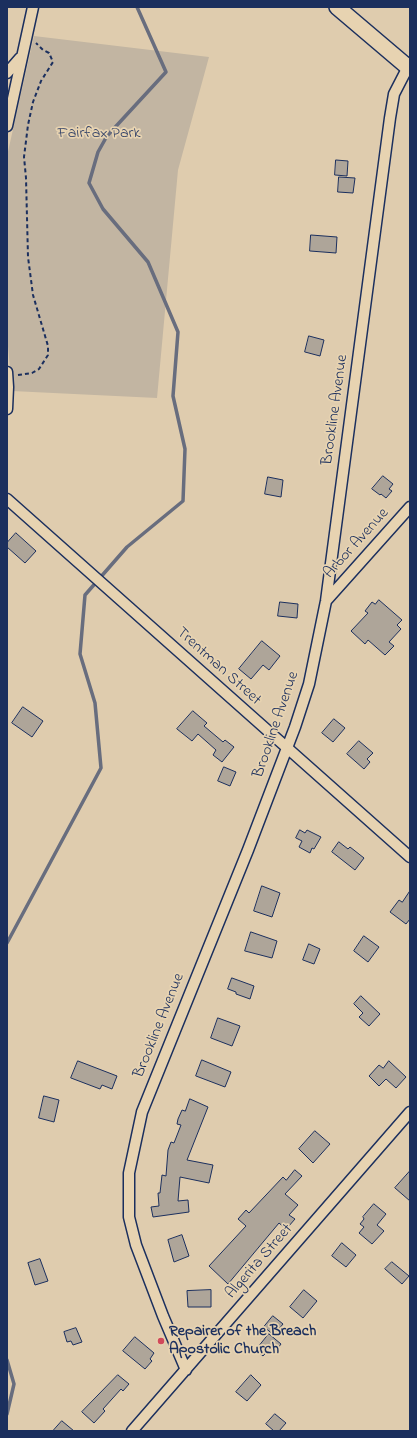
<!DOCTYPE html>
<html>
<head>
<meta charset="utf-8">
<style>
  body { margin:0 }
  #map { position:relative; width:417px; height:1438px; overflow:hidden; background:#dfccae; font-family:"Indie Flower",sans-serif }
  canvas { display:block }
  .frame { position:absolute; inset:0; border:8px solid #1b2f5e; pointer-events:none }
</style>
</head>
<body>
<div id="map">
<canvas width="417" height="1438"></canvas>
<div class="frame"></div>
</div>
<script>
const g = document.querySelector('canvas').getContext('2d');
g.lineJoin = 'round';
function fillPath(path, color) { g.fillStyle = color; g.fill(path, 'evenodd'); }
function strokePath(path, color, width, dash) { g.strokeStyle = color; g.lineWidth = width; g.lineCap = dash ? 'butt' : 'round'; g.setLineDash(dash || []); g.stroke(path); }
function write(font, color, halo, rows, align = 'center') {
  g.font = font + ' "Indie Flower",sans-serif'; g.lineWidth = 3.5; g.setLineDash([]); g.textBaseline = 'middle'; g.strokeStyle = halo; g.fillStyle = color; for (const [text, x, y, turn = 0] of rows) {
    g.save(); g.translate(x, y); g.rotate((+turn || 0) * Math.PI / 180); g.textAlign = isNaN(turn) ? turn : align; if (halo) g.strokeText(text, 0, 0); g.fillText(text, 0, 0); g.restore();
  }
}
fillPath(new Path2D(`
  M34 36 209 57 178 170 157 398 12 391 7 335V156Z`), '#c2b5a2');
strokePath(new Path2D(`
  M7 943 101 768 95 703 80 654 85 595 127 547 183 501 185 449 173 396 178 332 148 262 103 209 89 183 98 152 107 136 166 72 137 7
  M7 1360 14 1384 7 1414`), '#686d7e', 3.5);
const building = new Path2D(`
  M336 160 348 161 347 176 335 175Z
  M339 177 355 178 353 193 338 192Z
  M311 235 337 237 336 253 310 251Z
  M309 336 324 340 320 356 305 352Z
  M383 476 393 484 389 489 392 491 386 498 381 494 380 495 372 489Z
  M268 477 283 480 281 497 265 494Z
  M16 533 36 551 25 563 7 547V543Z
  M379 600 402 620 397 625 401 629 389 642 394 646 385 655 368 640 365 644 351 631 368 613 365 611 372 602 375 604Z
  M280 602 298 604 297 618 278 616Z
  M262 641 280 656 269 670 263 665 251 679 239 669Z
  M23 707 43 721 32 737 12 723Z
  M193 711 207 723 204 726 223 742 225 740 234 747 222 762 213 755 216 750 198 734 192 741 177 729Z
  M334 719 345 728 333 742 322 733Z
  M359 741 373 753 367 759 370 762 364 769 347 754Z
  M224 767 236 772 230 786 218 781Z
  M300 830 305 833 307 830 321 837 314 849 312 848 310 853 299 847 302 841 296 838Z
  M339 842 348 849 350 847 364 858 355 870 332 852Z
  M262 886 280 893 272 917 254 911Z
  M410 891V919L406 924 390 912 399 900 402 902Z
  M251 932 277 941 272 958 245 951Z
  M364 936 379 947 368 962 354 951Z
  M309 944 320 949 314 964 303 960Z
  M232 978 254 986 250 999 236 994V992L228 989Z
  M361 996 380 1014 369 1026 359 1017 363 1013 354 1004Z
  M218 1018 240 1026 232 1046 211 1038Z
  M202 1060 231 1072 225 1087 196 1076Z
  M78 1061 117 1076 112 1089 102 1085 100 1089 71 1078Z
  M389 1061 406 1077 396 1088 386 1079 379 1086 369 1076 379 1065 383 1068Z
  M44 1096 59 1100 54 1122 39 1118Z
  M190 1099 208 1107 187 1160 213 1165 209 1183 180 1177 178 1201 188 1200 189 1212 153 1217 151 1207 159 1206 158 1193H160L162 1175 166 1176 168 1150 171 1142 174 1143 181 1125 177 1124 178 1119 182 1110 185 1111Z
  M315 1131 330 1144 313 1163 299 1149Z
  M295 1170 302 1176 285 1194 298 1205 289 1215 295 1219 288 1227 286 1226 285 1228 279 1223 228 1284 209 1266 246 1226 238 1219 246 1210 249 1213 283 1177 286 1180Z
  M410 1171V1201L395 1188Z
  M374 1204 386 1214 377 1225 384 1231 372 1244 359 1233 364 1227 360 1224 364 1219 363 1217Z
  M182 1235 189 1256 174 1262 168 1240Z
  M342 1243 356 1255 346 1267 332 1256Z
  M40 1259 48 1281 35 1285 28 1263Z
  M392 1262 409 1276 402 1284 385 1269Z
  M211 1290V1307H188L187 1291Z
  M304 1290 317 1301 303 1318 290 1307Z
  M273 1316 283 1324 274 1335 264 1327Z
  M76 1328 82 1342 73 1345 71 1341 67 1342 64 1332Z
  M269 1334 281 1344 275 1352 270 1348 263 1356 256 1350Z
  M135 1337 154 1353 150 1359 152 1361 145 1369 123 1351Z
  M118 1375 129 1384 123 1391 121 1389 103 1409 105 1411 94 1423 82 1412Z
  M251 1375 261 1385 247 1401 236 1392Z
  M275 1414 286 1423 279 1431H274L266 1424Z
  M62 1421 74 1431H53Z`);
fillPath(building, '#aea599');
strokePath(building, '#1b2f5e', 1);
const minor = new Path2D(`
  M7 73 20 58
  M7 126 33 7
  M7 372 8 387 7 409
  M7 499 410 857
  M326 601 410 507
  M186 1370 163 1316 136 1245 129 1217V1173L142 1112 248 850 295 727 309 684 326 601 390 118 394 94 410 63
  M132 1431 410 1112`);
const secondary = new Path2D(`
  M337 7 410 69`);
strokePath(minor, '#1b2f5e', 13);
strokePath(secondary, '#1b2f5e', 18);
strokePath(new Path2D(`
  M18 375 32 373 39 369 48 355V346L33 295 28 257 26 178 24 157 28 125 33 102 41 81 53 62 49 53 43 50 36 43`), '#1b2f5e', 2, [4, 3]);
strokePath(minor, '#e7d3b1', 10);
strokePath(secondary, '#e7d3b1', 15);
for (const [x, y, r, color] of [
  [161,1341,4,"#d1495b"]
]) { const dot = new Path2D(); dot.arc(x, y, r, 0, 2 * Math.PI); g.fillStyle = color; g.fill(dot); strokePath(dot, '#e7d3b1', 1.5); }
write('16px', '#344368', '#e7d3b1', [
  ["Fairfax Park",99,134]
]);
write('16px', '#1b2f5e', '#e7d3b1', [
  ["Brookline Avenue",336,410,-82],
  ["Arbor Avenue",357,544,-48],
  ["Trentman Street",218,667,42],
  ["Brookline Avenue",277,725,-71],
  ["Brookline Avenue",160,1026,-68],
  ["Algerita Street",260,1262,-49]
]);
write('bold 16px', '#1b2f5e', '#e7d3b1', [
  ["Repairer of the Breach",169,1332],
  ["Apostolic Church",169,1350]
], 'left');
</script>
</body>
</html>
